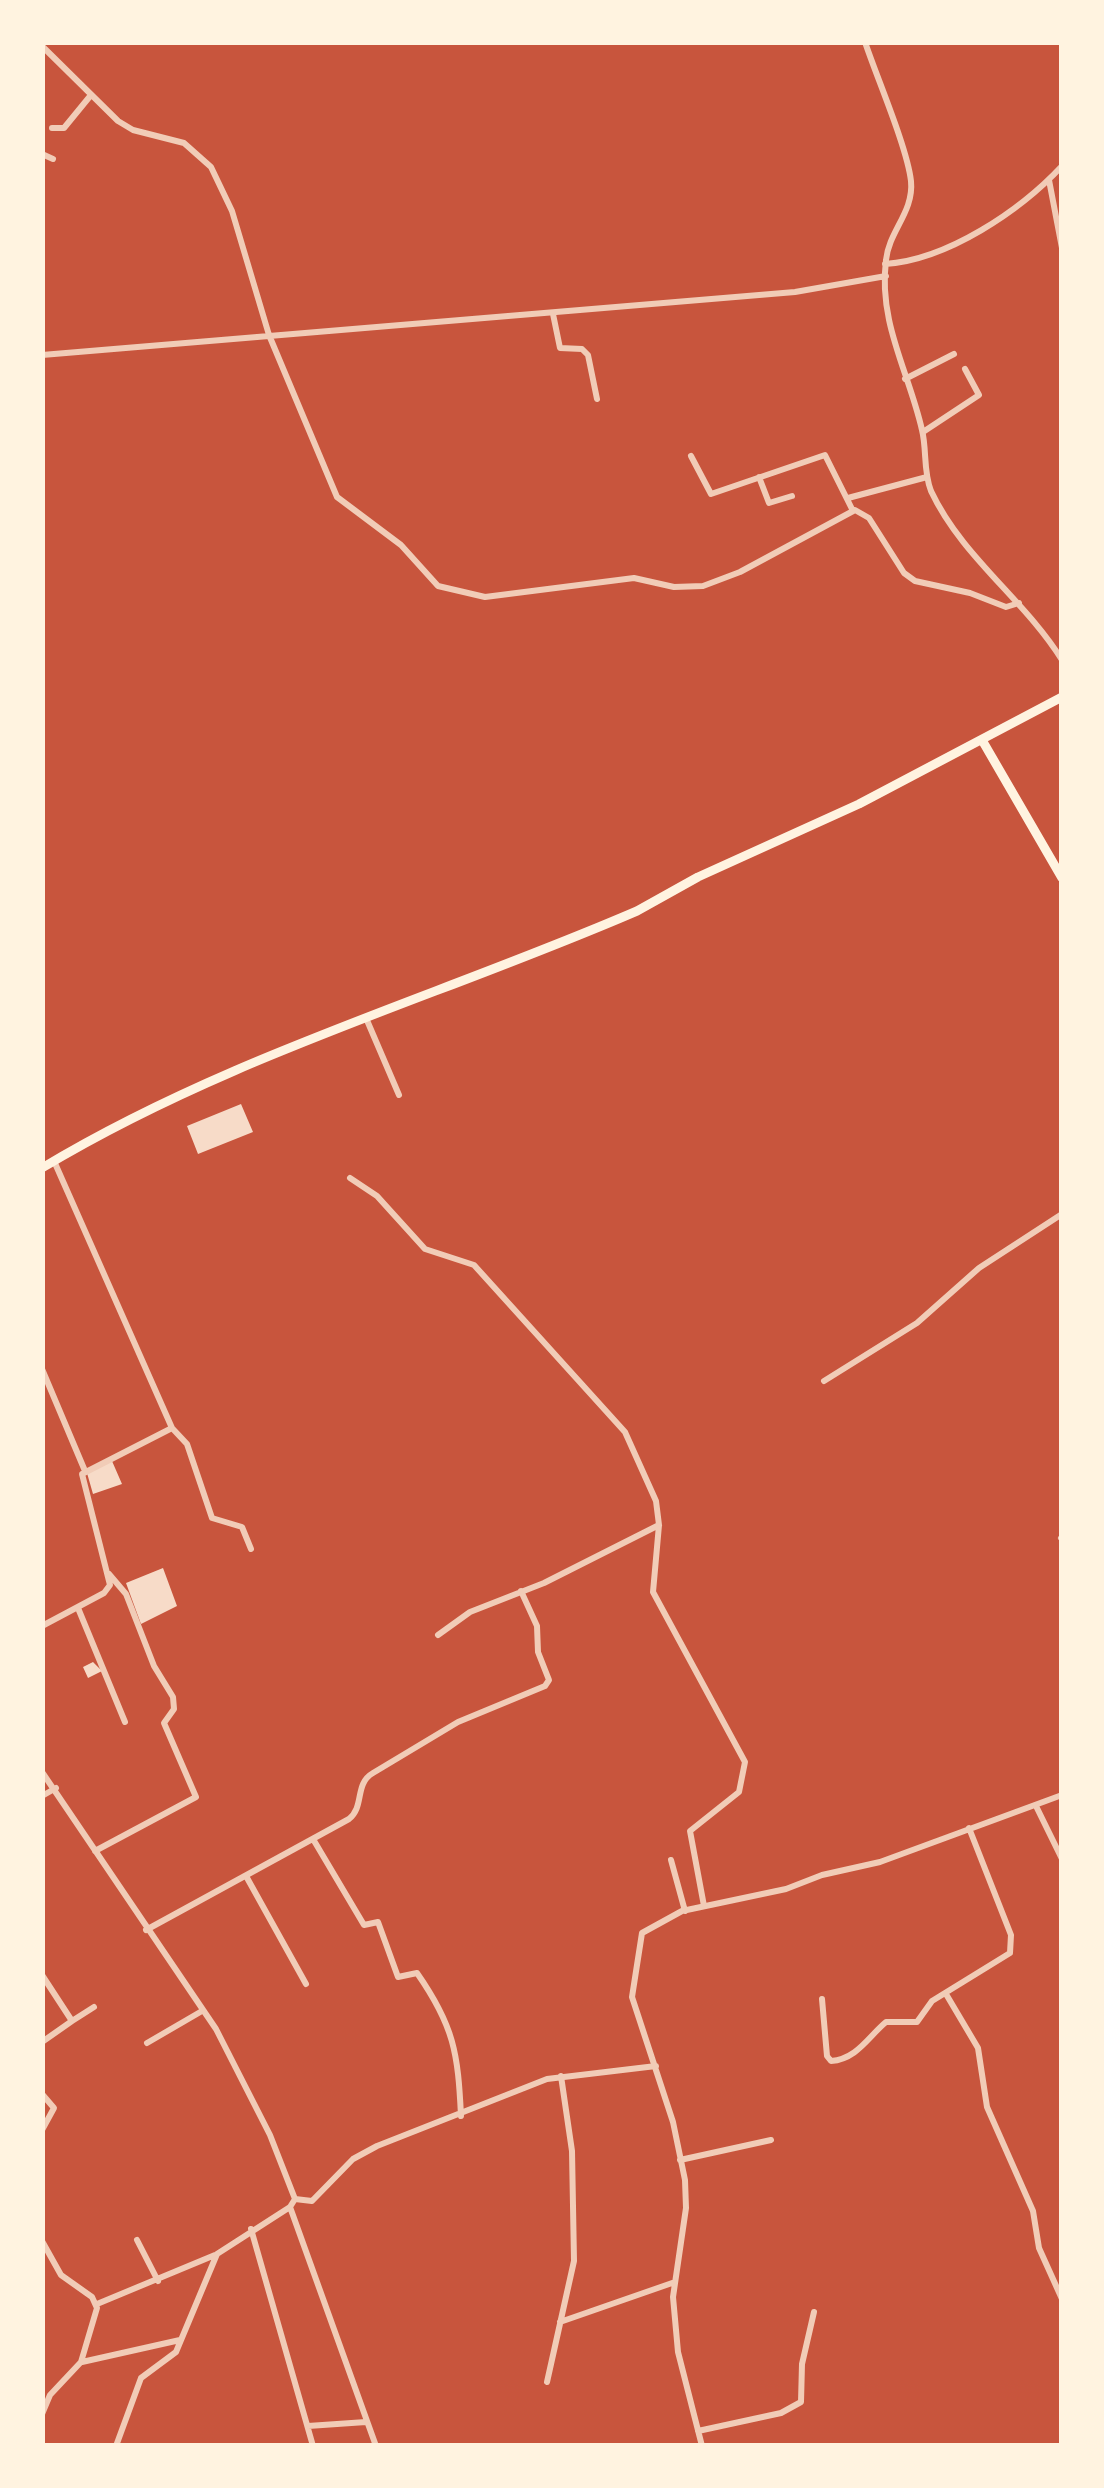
<!DOCTYPE html>
<html>
<head>
<meta charset="utf-8">
<style>
  body { margin:0 }
  #map { position:relative; width:1104px; height:2488px; overflow:hidden; background:#c8553d; font-family:Merriweather,serif }
  canvas { display:block }
  .frame { position:absolute; inset:0; border:45px solid #fff3e0; pointer-events:none }
</style>
</head>
<body>
<div id="map">
<canvas width="1104" height="2488"></canvas>
<div class="frame"></div>
</div>
<script>
const g = document.querySelector('canvas').getContext('2d');
g.lineJoin = 'round';
function fillPath(path, color) { g.fillStyle = color; g.fill(path, 'evenodd'); }
function strokePath(path, color, width, dash) { g.strokeStyle = color; g.lineWidth = width; g.lineCap = dash ? 'butt' : 'round'; g.setLineDash(dash || []); g.stroke(path); }
fillPath(new Path2D(`
  M241 1104 253 1132 198 1154 187 1126Z
  M112 1461 122 1484 93 1494 87 1473Z
  M163 1568 177 1606 141 1624 126 1583Z
  M93 1662 102 1671 88 1678 83 1667Z`), '#f7dbc8');
strokePath(new Path2D(`
  M865 42C877 78 907 147 911 181 914 212 889 231 886 260 878 323 909 372 922 430 927 450 923 471 931 491 962 557 1024 599 1062 660
  M42 46 118 121 133 130 184 143 211 167 232 211 269 335 337 497 401 545 438 586 485 597 634 578 674 587 703 586 740 572 855 510 869 518 904 573 915 581 970 593 1006 607 1019 603
  M52 128H64L91 95
  M42 154 53 159
  M1049 180 1062 248
  M885 264C947 260 1020 211 1062 166
  M553 314 560 348 582 349 588 355 597 399
  M42 355 795 292 886 276
  M905 379 954 354
  M923 432 979 395 965 369
  M691 456 711 494 825 455 853 511
  M759 477 769 503 792 496
  M848 498 927 477
  M366 1018 399 1095
  M350 1178 377 1196 425 1249 474 1265 625 1432 656 1501 659 1525 653 1592 745 1762 739 1792 690 1831 704 1906
  M42 1369 85 1471
  M824 1381 917 1323 979 1268 1062 1214
  M172 1428 187 1444 212 1518 242 1527 251 1549
  M1061 1538 1062 1539
  M78 1608 125 1722
  M42 1626 104 1593 110 1585 82 1474 172 1428 54 1161
  M438 1635 470 1612 544 1583 659 1525
  M42 1772 216 2029 270 2135 295 2199
  M42 1796 56 1788
  M1036 1806 1062 1859
  M313 1839 364 1925 378 1922 398 1977 417 1973C454 2026 458 2053 461 2116
  M95 1851 196 1797 164 1723 174 1709 173 1697 154 1666 126 1594 109 1574
  M671 1860 685 1911
  M246 1876 306 1984
  M146 1930 349 1819C365 1806 354 1784 373 1773L458 1722 545 1686 549 1680 538 1652 537 1626 521 1591
  M42 1975 72 2021 42 2042
  M946 1994 978 2048 987 2107 1033 2211 1039 2248 1062 2299
  M822 1999 827 2056 831 2061C857 2059 868 2037 886 2022H917L932 2001 1010 1953 1011 1935 969 1828
  M72 2021 94 2007
  M147 2043 202 2011
  M42 2094 54 2108 42 2130
  M680 2160 771 2140
  M42 2189V2196
  M290 2207 376 2446
  M251 2229 313 2446
  M137 2240 158 2281
  M42 2241 61 2275 92 2297 97 2308 81 2362 50 2395 42 2414
  M97 2304 215 2255
  M560 2322 675 2282
  M82 2362 180 2340
  M547 2382 574 2261 572 2151 561 2076
  M308 2426 366 2422
  M698 2431 781 2413 801 2402 802 2364 814 2312
  M116 2446 141 2378 176 2352 217 2254 290 2207 295 2199 312 2201 353 2159 377 2146 547 2079 656 2066
  M702 2446 678 2352 673 2297 686 2208 685 2180 673 2122 632 1997 642 1933 682 1911 786 1889 822 1875 880 1862 1062 1795`), '#f1ccb7', 6);
strokePath(new Path2D(`
  M982 740 1062 878`), '#fff3e0', 9);
strokePath(new Path2D(`
  M42 1168C228 1056 438 997 637 911L698 877 859 804 1062 697`), '#fff3e0', 9);
</script>
</body>
</html>
